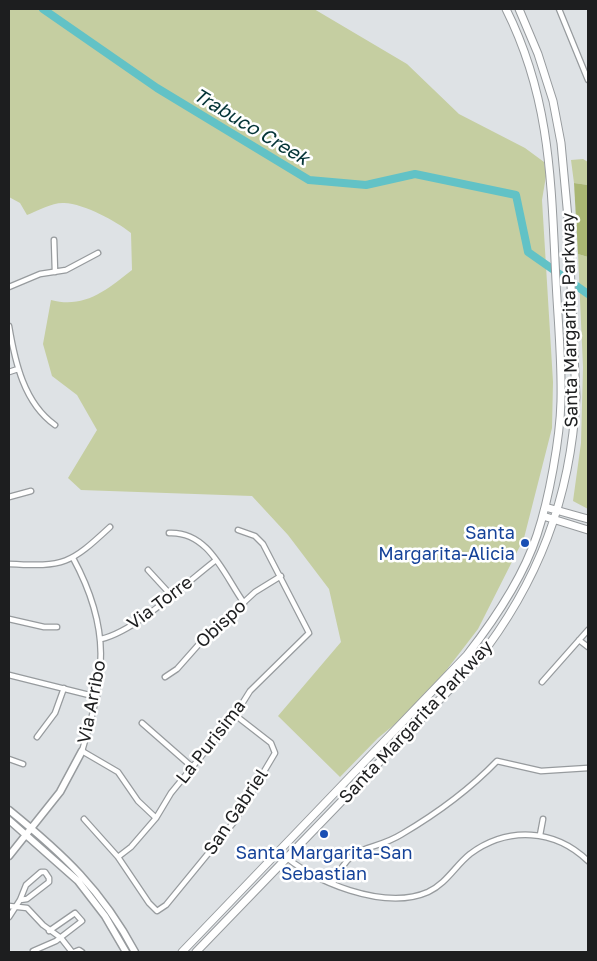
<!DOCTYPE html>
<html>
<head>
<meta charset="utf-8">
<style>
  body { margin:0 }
  #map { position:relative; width:597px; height:961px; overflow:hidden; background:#dee2e5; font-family:"Golos Text",sans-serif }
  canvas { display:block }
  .frame { position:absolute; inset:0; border:10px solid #1d1e1f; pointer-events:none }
</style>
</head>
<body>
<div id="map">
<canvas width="597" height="961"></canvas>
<div class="frame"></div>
</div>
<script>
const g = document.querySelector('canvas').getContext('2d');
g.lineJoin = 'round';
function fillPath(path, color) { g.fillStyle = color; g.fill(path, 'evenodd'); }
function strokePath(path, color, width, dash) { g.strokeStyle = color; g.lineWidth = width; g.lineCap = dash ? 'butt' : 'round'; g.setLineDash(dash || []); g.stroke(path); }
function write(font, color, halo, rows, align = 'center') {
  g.font = font + ' "Golos Text",sans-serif'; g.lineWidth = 5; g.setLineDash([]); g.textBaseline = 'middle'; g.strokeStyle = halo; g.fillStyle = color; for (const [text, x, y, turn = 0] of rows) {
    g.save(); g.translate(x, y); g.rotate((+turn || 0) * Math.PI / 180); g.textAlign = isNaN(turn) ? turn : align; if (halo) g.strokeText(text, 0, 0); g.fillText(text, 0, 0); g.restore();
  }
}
fillPath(new Path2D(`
  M9 9H314L407 64 459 114 525 148 544 162 546 176 542 200 553 382 552 428 524 538 478 629 445 672 400 720 378 738 340 777 278 716 341 642 329 589 288 535 252 496 81 490 68 478 97 430 77 395 52 376 43 344 51 300C84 309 107 290 132 270L131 233C116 221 85 204 64 203 54 202 37 211 27 215L20 203 9 197Z
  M583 159 588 162V185L574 183 571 160Z
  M578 254 588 257V509L573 501 581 443 583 367Z`), '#c5cea1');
fillPath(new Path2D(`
  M574 183 588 185V257L578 254Z`), '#a9b673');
strokePath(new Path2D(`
  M43 9 157 88 309 180 366 185 415 174 516 195 528 252 588 294`), '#62c2c6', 8);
const street = new Path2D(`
  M559 9 588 80
  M54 240 55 272
  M9 287 40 274 66 270 98 253
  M9 326C15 362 24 403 55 425
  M9 372 18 369
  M9 497 31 491
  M169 533C209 531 224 575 244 603
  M73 558C112 630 105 676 82 751L118 772 138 801 156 818
  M9 564C65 567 70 564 110 527
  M148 570 171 595
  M9 619 44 627H57
  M101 639C136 631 186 583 216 560
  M579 640 588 647
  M9 675 97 697
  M165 677 177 669 200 643 255 592 281 576
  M542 682 588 630
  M142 723 191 766
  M37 737 55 713 64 688
  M9 759 23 764
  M84 819 118 857 149 903 157 911 166 905 234 822 275 753 271 743 235 715
  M540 835 543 819
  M280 852C312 882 385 911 428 892 447 883 455 866 470 854 508 826 555 829 588 861
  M118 857 131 847 156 818 171 793 235 715 250 691 309 633 263 544 255 536 238 530
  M333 883C354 839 370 854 402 834 436 814 470 789 497 761L541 771 588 768
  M9 906 27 908 43 925 61 938 72 952
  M9 917 20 900 26 885 41 872H45L49 878V882L27 899 20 900
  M33 951 56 941 82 921 75 913 49 931
  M74 952 79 950 82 952`);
const secondary = new Path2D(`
  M9 810C63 854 102 890 135 952
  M9 820 78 881 105 916 126 952
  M9 856 60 792 82 751`);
const primary = new Path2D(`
  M545 507 588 519
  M543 516 588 530
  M182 952 467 655C495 619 523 578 537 535 549 499 560 439 561 401 562 361 558 321 556 281 551 182 551 99 506 9
  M196 952 476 662C538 583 571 498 576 397L568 218 561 143 553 101 538 54 519 9`);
strokePath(street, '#979b9e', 7);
strokePath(secondary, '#979b9e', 9);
strokePath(primary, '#979b9e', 9);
strokePath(street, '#fff', 4.5);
strokePath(secondary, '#fff', 6);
strokePath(primary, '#fff', 7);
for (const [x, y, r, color] of [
  [525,543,5,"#1a4fb4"],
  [324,834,5,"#1a4fb4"]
]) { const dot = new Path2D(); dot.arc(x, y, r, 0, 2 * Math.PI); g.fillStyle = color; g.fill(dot); strokePath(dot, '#fff', 2); }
write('18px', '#1d1e1f', '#fff', [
  ["Santa Margarita Parkway",570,320,-91],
  ["Via Torre",160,603,-37],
  ["Obispo",221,624,-43],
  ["Via Arribo",92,702,-79],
  ["Santa Margarita Parkway",416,722,-47],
  ["La Purisima",211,742,-52],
  ["San Gabriel",236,812,-56]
]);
write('18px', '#164399', '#fff', [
  ["Santa",515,533],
  ["Margarita-Alicia",515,554],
  ["Santa Margarita-San",324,853,"center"],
  ["Sebastian",324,874,"center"]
], 'right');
write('italic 19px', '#053537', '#fff', [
  ["Trabuco Creek",251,127,31]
]);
</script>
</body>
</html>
